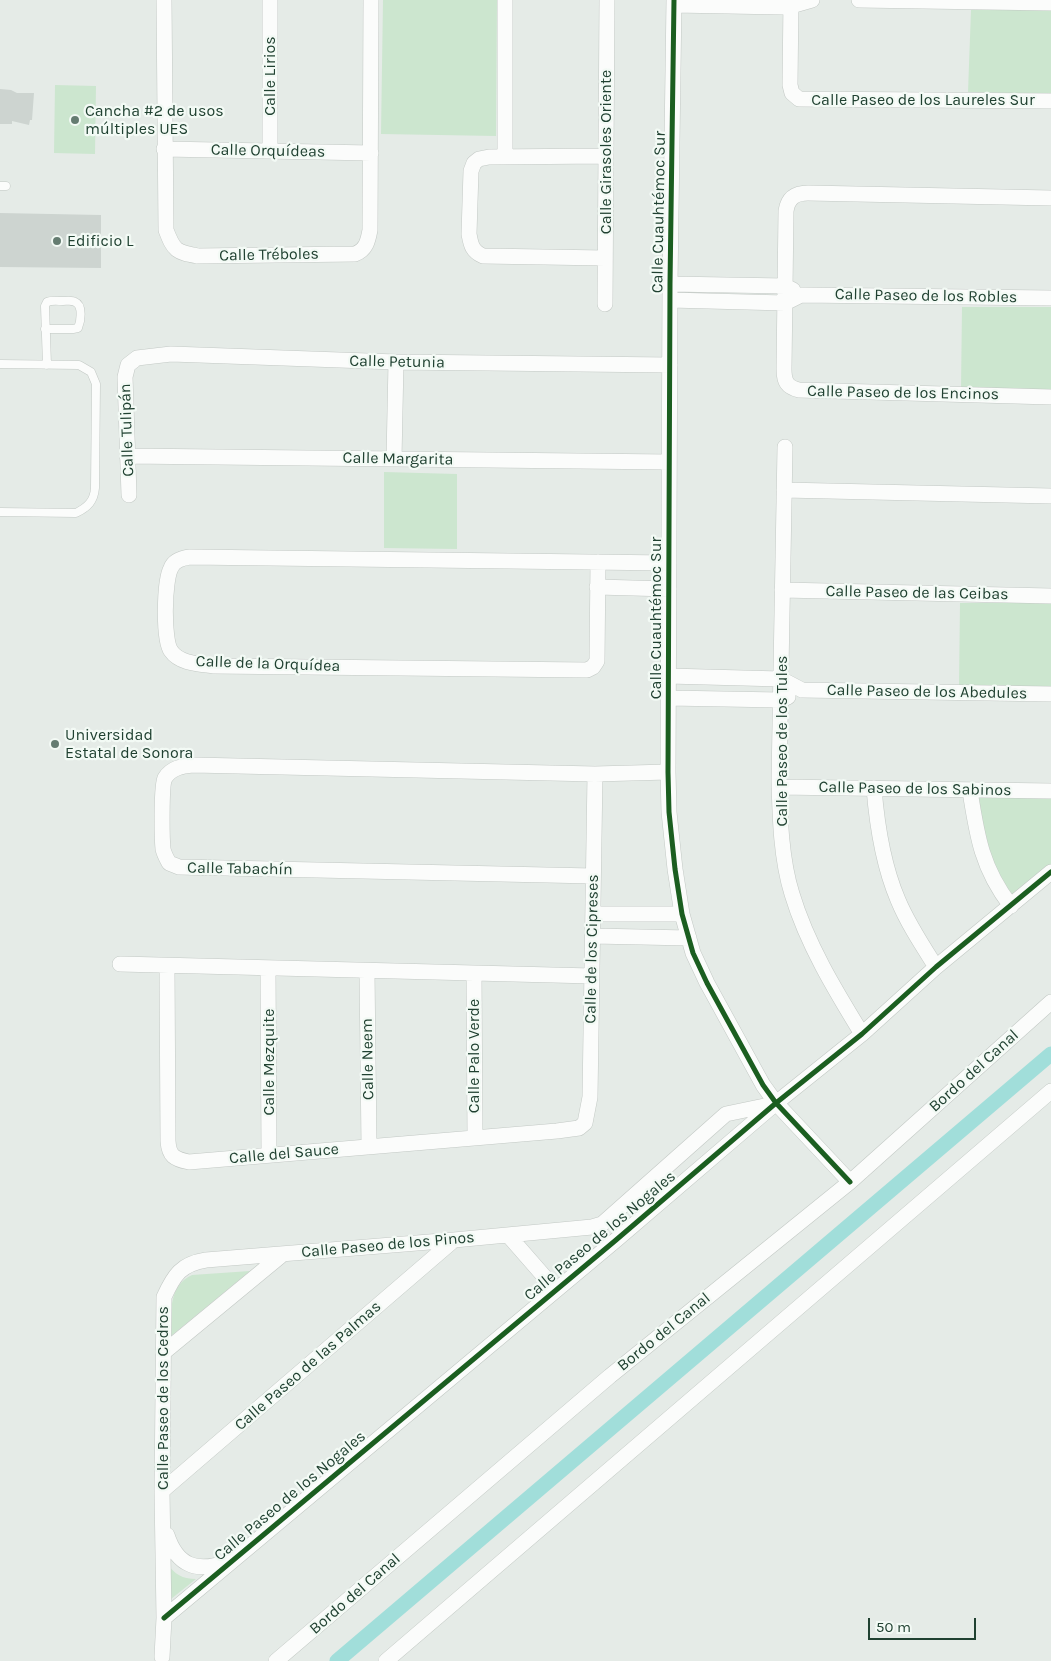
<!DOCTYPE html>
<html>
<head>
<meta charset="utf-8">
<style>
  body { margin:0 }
  #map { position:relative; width:1051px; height:1661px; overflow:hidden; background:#e5ebe7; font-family:Karla,sans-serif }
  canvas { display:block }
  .scale { position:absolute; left:868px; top:1618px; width:108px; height:22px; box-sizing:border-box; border:2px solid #204131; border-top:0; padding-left:6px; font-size:15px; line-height:18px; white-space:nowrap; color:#204131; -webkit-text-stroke:4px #f3faf5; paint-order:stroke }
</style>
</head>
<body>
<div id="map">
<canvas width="1051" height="1661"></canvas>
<div class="scale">50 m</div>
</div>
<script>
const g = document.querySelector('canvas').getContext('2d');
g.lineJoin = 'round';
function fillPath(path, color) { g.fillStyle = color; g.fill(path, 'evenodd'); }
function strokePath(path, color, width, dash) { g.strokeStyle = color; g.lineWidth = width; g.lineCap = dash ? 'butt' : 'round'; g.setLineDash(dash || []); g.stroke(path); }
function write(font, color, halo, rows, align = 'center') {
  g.font = font + ' Karla,sans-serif'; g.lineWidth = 4.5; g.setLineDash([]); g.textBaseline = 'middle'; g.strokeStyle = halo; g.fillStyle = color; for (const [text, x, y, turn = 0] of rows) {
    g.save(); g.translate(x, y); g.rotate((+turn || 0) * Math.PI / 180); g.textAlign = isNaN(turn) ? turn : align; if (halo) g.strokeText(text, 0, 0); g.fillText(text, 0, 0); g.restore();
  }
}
fillPath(new Path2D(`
  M383 0H497L496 136 381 134Z
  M971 10H1051V94L968 92Z
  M55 85 96 86 95 154 54 153Z
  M962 307H1051V390L961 389Z
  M384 472 457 474V549L384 548Z
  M960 603H1051V687L959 686Z
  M977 790 1051 792V877L1015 908 991 873Z
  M250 1271 171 1336C171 1313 168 1286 192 1275Z
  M167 1564C175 1574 182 1579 196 1579L171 1599 169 1598Z`), '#cce6cf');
strokePath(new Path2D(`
  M337 1661 1051 1054`), '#a1deda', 15);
fillPath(new Path2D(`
  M0 89 11 90 17 93H34L32 120H30L29 125 12 121V124H0Z
  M0 213 101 215V268L0 267Z`), '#cdd4d0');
const service = new Path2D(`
  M0 186H6
  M45 329H73L78 328C81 321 83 305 75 302 72 300 67 301 63 301 58 301 52 300 47 302L45 306 47 365
  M0 364 79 365 91 372 96 384 95 488C94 501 88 507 76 513L0 512`);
const minor = new Path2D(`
  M164 0 166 230C174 251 176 252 198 256L355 254C366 250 368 241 370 230L371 0
  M270 0V151
  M505 0V156
  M674 0 670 284 668 772 669 812 675 869 682 914 693 953 707 983 763 1085 776 1103 850 1182
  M791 0 790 85 792 93 799 99 1051 101
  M859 0 1051 3
  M674 5 782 7 791 6 812 0
  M164 149 371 153
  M1051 198 808 193C795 193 788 198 786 211L784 369C784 382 787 387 799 390L1051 397
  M605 258 483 256C472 251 471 245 469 234L471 171 474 163 479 159 489 157 606 156
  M670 284 785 286 793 290
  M670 300 785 303 801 295 1051 298
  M605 304 607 0
  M785 447 779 781C780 818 781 859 792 894 807 944 835 990 862 1034
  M127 456 669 462
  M394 459 396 362
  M784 490 1051 496
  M129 495 125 377 128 365 137 358 171 354 396 362 670 365
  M598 562 597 661 593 667 587 670 214 666C200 664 180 664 171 651 163 640 164 581 171 568 174 560 182 558 190 557L669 563
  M597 587 669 589
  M782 590 1051 596
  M668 676 781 679 802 690 1051 694
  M668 698 780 700 788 697
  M779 787 1051 791
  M874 788C877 826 883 865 898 900 908 924 922 945 936 967
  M970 791C977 836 982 869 1011 906
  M593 876 179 867 169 863C167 859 164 854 163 849 162 839 161 785 165 778 171 768 182 766 193 765L595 774 668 772
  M593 914H682
  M593 936 689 938
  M120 964 592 976
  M167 966 168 1141C169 1156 174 1159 189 1162L557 1131 579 1128 585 1123 590 1097 595 774
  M268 968 269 1155
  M367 971 369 1147
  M474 973 475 1138
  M508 1235 556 1290
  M163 1353 283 1254
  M162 1491 454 1240
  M167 1535C177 1566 197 1573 227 1562
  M164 1618 616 1240 776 1103 862 1034 936 967 1051 872
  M162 1657 164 1618 162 1491 164 1297C174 1275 181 1264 206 1260L454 1240 592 1227 602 1224 726 1114 774 1104
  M276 1661 610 1376 850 1182 1051 1002
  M386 1661 1051 1091`);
strokePath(service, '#c2c8c4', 9);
strokePath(minor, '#c2c8c4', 16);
strokePath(service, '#fbfcfb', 8);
strokePath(minor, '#fbfcfb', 15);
strokePath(new Path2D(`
  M674 0 670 284 668 772 669 812 675 869 682 914 693 953 707 983 763 1085 776 1103 850 1182
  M164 1618 616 1240 776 1103 862 1034 936 967 1051 872`), '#1b5e20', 5);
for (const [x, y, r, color] of [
  [75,120,5,"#657c71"],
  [57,241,5,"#657c71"],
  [55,744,5,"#657c71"]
]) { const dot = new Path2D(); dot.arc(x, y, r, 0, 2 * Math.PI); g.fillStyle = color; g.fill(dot); strokePath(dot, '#f3faf5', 2); }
write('16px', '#204131', '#f3faf5', [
  ["Calle Lirios",270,76,-90],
  ["Calle Paseo de los Laureles Sur",923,100],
  ["Calle Orquídeas",268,151,1],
  ["Calle Girasoles Oriente",606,152,-90],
  ["Calle Cuauhtémoc Sur",659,212,-89],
  ["Calle Tréboles",269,255,-1],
  ["Calle Paseo de los Robles",926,296,1],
  ["Calle Petunia",397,362,1],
  ["Calle Paseo de los Encinos",903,393,1],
  ["Calle Tulipán",127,430,-92],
  ["Calle Margarita",398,459,1],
  ["Calle Paseo de las Ceibas",917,593,1],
  ["Calle Cuauhtémoc Sur",656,618,-90],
  ["Calle de la Orquídea",268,664,2],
  ["Calle Paseo de los Abedules",927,692,1],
  ["Calle Paseo de los Tules",782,741,-90],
  ["Calle Paseo de los Sabinos",915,789,1],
  ["Calle Tabachín",240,869,1],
  ["Calle de los Cipreses",592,949,-89],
  ["Calle Palo Verde",474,1056,-90],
  ["Calle Neem",368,1059,-91],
  ["Calle Mezquite",269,1062,-90],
  ["Bordo del Canal",974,1071,-42],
  ["Calle del Sauce",284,1154,-5],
  ["Calle Paseo de los Nogales",600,1236,-40],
  ["Calle Paseo de los Pinos",388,1245,-5],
  ["Bordo del Canal",664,1332,-39],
  ["Calle Paseo de las Palmas",308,1366,-41],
  ["Calle Paseo de los Cedros",163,1398,-90],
  ["Calle Paseo de los Nogales",290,1496,-40],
  ["Bordo del Canal",355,1594,-41]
]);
write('16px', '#204131', '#f3faf5', [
  ["Cancha #2 de usos",85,111],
  ["múltiples UES",85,129],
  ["Edificio L",67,241],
  ["Universidad",65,735],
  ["Estatal de Sonora",65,753]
], 'left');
</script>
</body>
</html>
